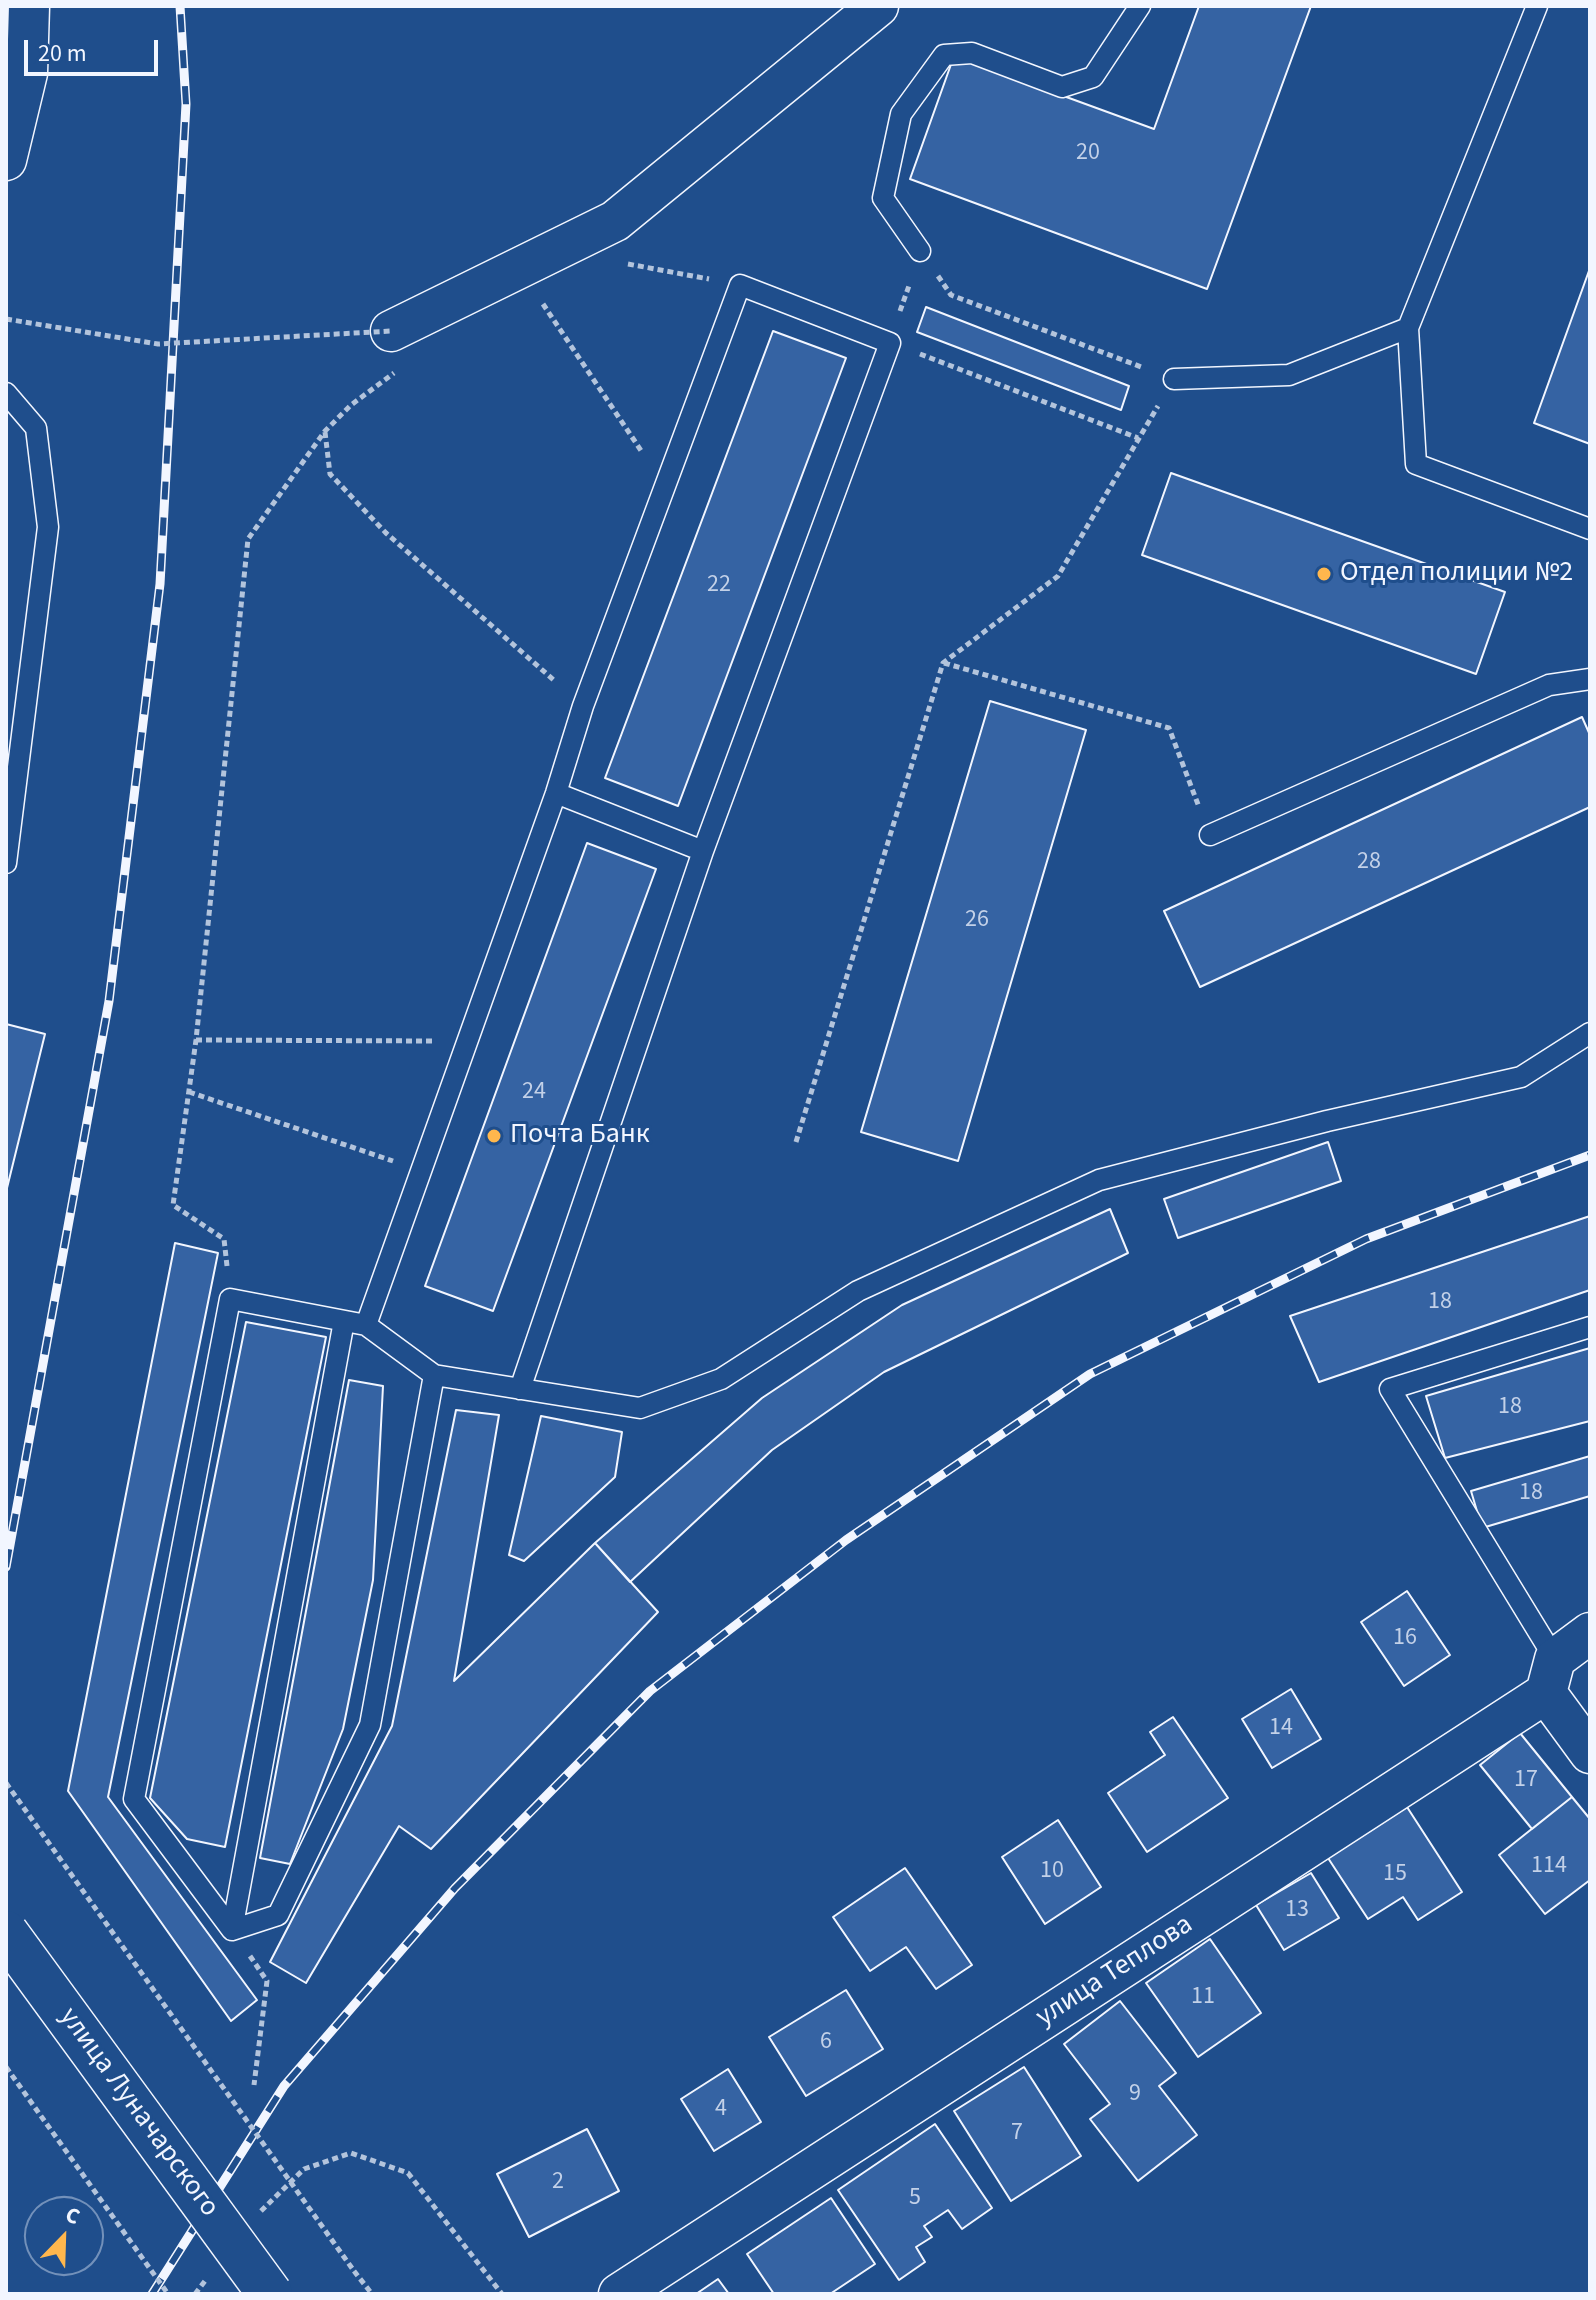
<!DOCTYPE html>
<html>
<head>
<meta charset="utf-8">
<style>
  body { margin:0 }
  #map { position:relative; width:1596px; height:2300px; overflow:hidden; background:#1f4e8c; font-family:"Source Sans 3",sans-serif }
  canvas { display:block }
  .frame { position:absolute; inset:0; border:8px solid #f2f6ff; pointer-events:none }
  .north { position:absolute; left:24px; top:2196px; width:80px; height:80px; box-sizing:border-box; background:#1f4e8c; border:2px solid #7391ba; border-radius:50%; rotate:23deg; font-size:22px; font-weight:700; line-height:32px; text-align:center; color:#f2f6ff }
  .north::after { content:''; display:block; margin:auto; width:28px; height:36px; background:#ffb74d; clip-path:polygon(50% 0,100% 100%,50% 72%,0 100%) }
  .scale { position:absolute; left:24px; top:40px; width:134px; height:36px; box-sizing:border-box; border:4px solid #f2f6ff; border-top:0; padding-left:10px; font-size:24px; line-height:28px; white-space:nowrap; color:#f2f6ff; -webkit-text-stroke:6px #1f4e8c; paint-order:stroke }
</style>
</head>
<body>
<div id="map">
<canvas width="1596" height="2300"></canvas>
<div class="frame"></div>
<div class="north">С</div>
<div class="scale">20 m</div>
</div>
<script>
const g = document.querySelector('canvas').getContext('2d');
g.lineJoin = 'round';
function fillPath(path, color) { g.fillStyle = color; g.fill(path, 'evenodd'); }
function strokePath(path, color, width, dash) { g.strokeStyle = color; g.lineWidth = width; g.lineCap = dash ? 'butt' : 'round'; g.setLineDash(dash || []); g.stroke(path); }
function write(font, color, halo, rows, align = 'center') {
  g.font = font + ' "Source Sans 3",sans-serif'; g.lineWidth = 6; g.setLineDash([]); g.textBaseline = 'middle'; g.strokeStyle = halo; g.fillStyle = color; for (const [text, x, y, turn = 0] of rows) {
    g.save(); g.translate(x, y); g.rotate((+turn || 0) * Math.PI / 180); g.textAlign = isNaN(turn) ? turn : align; if (halo) g.strokeText(text, 0, 0); g.fillText(text, 0, 0); g.restore();
  }
}
const building = new Path2D(`
  M1199 6H1311L1207 289 910 179 954 56 1154 129Z
  M1590 268V444L1534 423Z
  M926 307 1129 386 1121 410 917 332Z
  M773 331 846 358 678 806 605 778Z
  M1171 473 1505 592 1476 674 1142 555Z
  M990 701 1086 730 958 1161 861 1132Z
  M1582 717 1590 735V807L1200 987 1164 911Z
  M587 843 656 869 493 1311 425 1286Z
  M6 1024 45 1034 6 1192Z
  M1328 1142 1341 1181 1178 1238 1164 1199Z
  M1110 1209 1128 1253 884 1372 772 1450 630 1582 595 1543 762 1398 902 1305Z
  M1590 1216V1290L1319 1382 1290 1316Z
  M175 1243 218 1253 108 1797 257 2000 231 2021 68 1791Z
  M246 1322 326 1337 225 1847 187 1839 150 1798Z
  M1590 1348V1421L1445 1458 1426 1396Z
  M349 1380 383 1386 373 1580 343 1729 290 1864 260 1858Z
  M456 1410 499 1415 454 1681 595 1543 658 1612 431 1849 399 1826 306 1983 270 1962 392 1726Z
  M541 1416 622 1432 615 1477 524 1561 509 1555Z
  M1590 1456V1496L1482 1528 1471 1491Z
  M1407 1591 1450 1655 1404 1686 1361 1622Z
  M1291 1689 1321 1739 1272 1768 1242 1719Z
  M1173 1717 1228 1798 1147 1852 1108 1793 1165 1755 1150 1732Z
  M1520 1733 1572 1797 1532 1829 1480 1765Z
  M1572 1797 1590 1819V1880L1545 1914 1499 1855Z
  M1407 1807 1462 1892 1418 1920 1403 1897 1368 1919 1328 1858Z
  M1058 1820 1101 1887 1045 1924 1002 1857Z
  M905 1868 972 1965 936 1989 906 1947 870 1971 833 1917Z
  M1311 1873 1339 1918 1284 1950 1256 1905Z
  M1210 1939 1261 2013 1198 2057 1146 1983Z
  M846 1990 883 2049 806 2096 769 2037Z
  M1120 2001 1176 2073 1159 2086 1197 2135 1138 2181 1090 2119 1110 2104 1064 2044Z
  M1024 2067 1081 2156 1011 2201 954 2111Z
  M728 2069 761 2122 714 2151 681 2099Z
  M935 2124 992 2208 962 2229 948 2210 924 2226 932 2237 916 2247 925 2262 899 2280 838 2190Z
  M587 2129 619 2191 529 2237 497 2174Z
  M831 2198 875 2264 830 2294H774L747 2254Z
  M718 2279 729 2294H696Z`);
fillPath(building, '#3563a3');
strokePath(building, '#f2f6ff', 2);
const service = new Path2D(`
  M1537 6 1408 328 1416 464 1590 529
  M920 251 883 198 901 114 944 55 972 53 1062 87 1093 77 1140 6
  M1174 379 1289 375 1408 328
  M6 393 36 428 48 527 6 863
  M556 793 703 851
  M1210 835 1549 685 1590 679
  M344 1321 232 1930 134 1799 230 1299 366 1325 434 1375 640 1408 721 1379 858 1291 1099 1180 1327 1121 1521 1077 1590 1033
  M366 1325 556 793 583 706 740 285 890 343 703 851 520 1389
  M1555 1659 1390 1389 1590 1327
  M232 1930 278 1915 370 1725 434 1375`);
const minor = new Path2D(`
  M6 160 27 73 29 6
  M391 331 615 221 878 6
  M1546 1693 1590 1753
  M619 2294 1546 1693 1555 1659 1590 1633`);
strokePath(service, '#f2f6ff', 23);
strokePath(minor, '#f2f6ff', 43);
strokePath(new Path2D(`
  M628 264 709 279
  M938 276 951 295 1144 368
  M543 304 642 452
  M900 311 910 283
  M920 354 1138 438
  M325 432 330 474 386 533 556 682
  M944 663 1169 728 1199 807
  M196 1040 435 1041
  M189 1092 393 1161
  M796 1142 943 663 1058 576 1158 406
  M227 1266 224 1239 173 1205 196 1040 248 539 325 431 351 405 394 373
  M250 1956 267 1981 254 2085
  M261 2211 304 2169 351 2153 408 2173 502 2294
  M354 2271 372 2294
  M195 2294 205 2281`), '#b3c4dc', 5, [6, 4]);
strokePath(service, '#1f4e8c', 20);
strokePath(minor, '#1f4e8c', 40);
const rail = new Path2D(`
  M6 1567 109 1001 160 584 186 104 180 6
  M152 2294 284 2086 455 1888 650 1691 846 1540 1090 1374 1366 1239 1590 1155`);
strokePath(rail, '#f2f6ff', 9);
strokePath(rail, '#1f4e8c', 6, [18]);
const primaryBridge = new Path2D(`
  M6 1933 270 2294`);
strokePath(primaryBridge, '#f2f6ff', 47, []);
strokePath(new Path2D(`
  M6 319 158 344 391 331
  M6 1783 354 2271
  M6 2067 168 2294`), '#b3c4dc', 5, [6, 4]);
strokePath(primaryBridge, '#1f4e8c', 44);
for (const [x, y, r, color] of [
  [1324,574,8,"#ffb74d"],
  [494,1136,8,"#ffb74d"]
]) { const dot = new Path2D(); dot.arc(x, y, r, 0, 2 * Math.PI); g.fillStyle = color; g.fill(dot); strokePath(dot, '#1f4e8c', 3); }
write('24px', '#c3d1e8', null, [
  ["20",1088,154],
  ["22",719,586],
  ["28",1369,863],
  ["26",977,921],
  ["24",534,1093],
  ["18",1440,1303],
  ["18",1510,1408],
  ["18",1531,1494],
  ["16",1405,1639],
  ["14",1281,1729],
  ["17",1526,1781],
  ["114",1549,1867],
  ["10",1052,1872],
  ["15",1395,1875],
  ["13",1297,1911],
  ["11",1203,1998],
  ["6",826,2043],
  ["9",1135,2095],
  ["4",721,2110],
  ["7",1017,2134],
  ["2",558,2183],
  ["5",915,2199]
]);
write('28px', '#f2f6ff', '#1f4e8c', [
  ["Отдел полиции №2",1340,574],
  ["Почта Банк",510,1136]
], 'left');
write('28px', '#f2f6ff', '#1f4e8c', [
  ["улица Теплова",1115,1972,-33],
  ["улица Луначарского",138,2113,54]
]);
</script>
</body>
</html>
